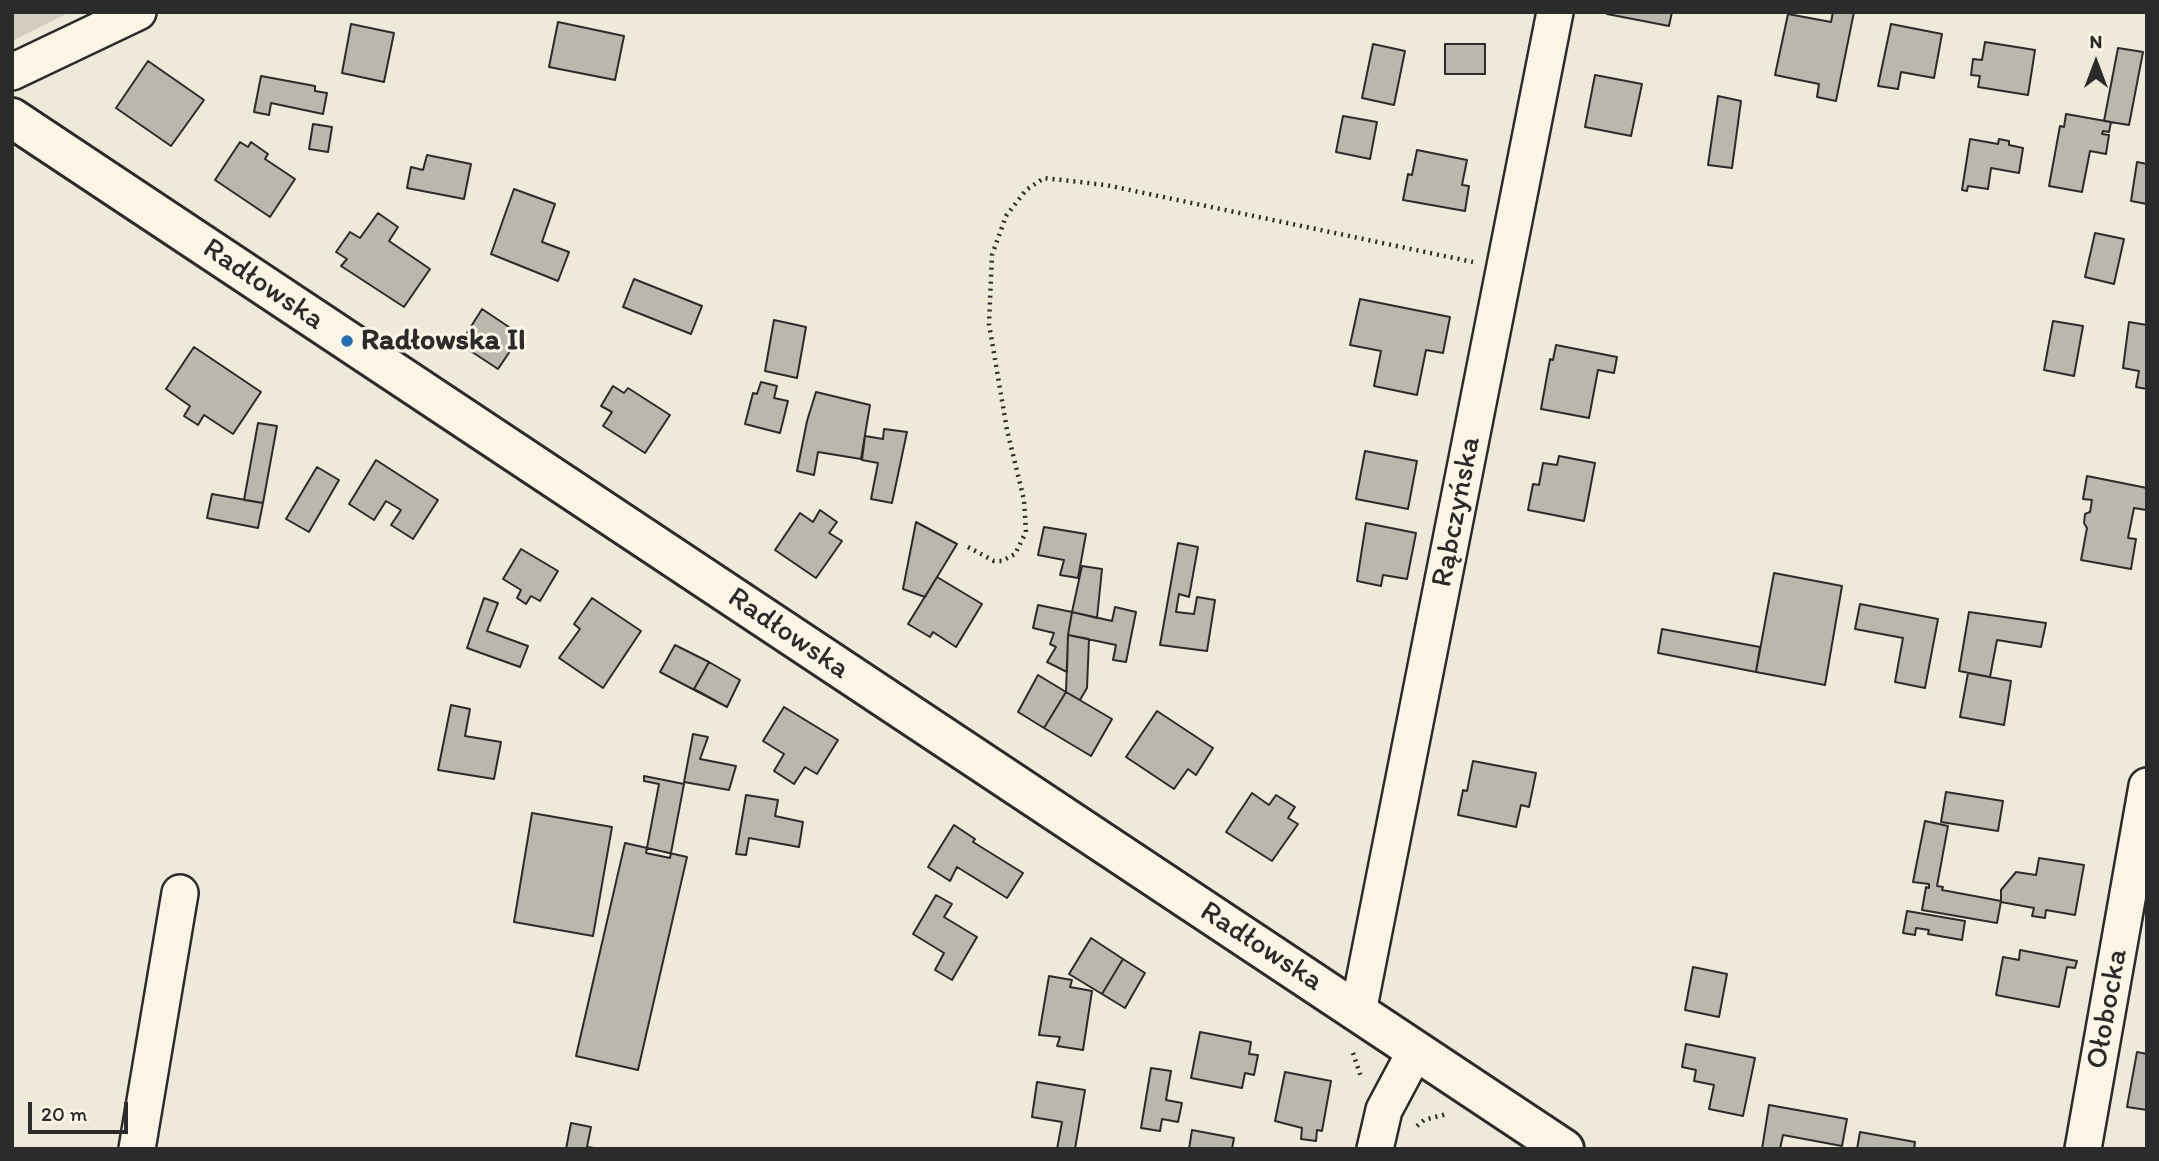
<!DOCTYPE html>
<html>
<head>
<meta charset="utf-8">
<style>
  body { margin:0 }
  #map { position:relative; width:2159px; height:1161px; overflow:hidden; background:#efe9da; font-family:Itim,sans-serif }
  canvas { display:block }
  .frame { position:absolute; inset:0; border:14px solid #2b2b2b; pointer-events:none }
  .north { position:absolute; left:2061px; top:28px; width:70px; height:70px; -webkit-text-stroke:5px #fcf5e5; paint-order:stroke; rotate:0deg; font-size:19px; font-weight:700; line-height:28px; text-align:center; color:#2b2b2b }
  .north::after { content:''; display:block; margin:auto; width:24px; height:32px; background:#2b2b2b; clip-path:polygon(50% 0,100% 100%,50% 72%,0 100%) }
  .scale { position:absolute; left:28px; top:1102px; width:100px; height:32px; box-sizing:border-box; border:4px solid #2b2b2b; border-top:0; padding-left:9px; font-size:21px; line-height:24px; white-space:nowrap; color:#2b2b2b; -webkit-text-stroke:5px #fcf5e5; paint-order:stroke }
</style>
</head>
<body>
<div id="map">
<canvas width="2159" height="1161"></canvas>
<div class="frame"></div>
<div class="north">N</div>
<div class="scale">20 m</div>
</div>
<script>
const g = document.querySelector('canvas').getContext('2d');
g.lineJoin = 'round';
function fillPath(path, color) { g.fillStyle = color; g.fill(path, 'evenodd'); }
function strokePath(path, color, width, dash) { g.strokeStyle = color; g.lineWidth = width; g.lineCap = dash ? 'butt' : 'round'; g.setLineDash(dash || []); g.stroke(path); }
function write(font, color, halo, rows, align = 'center') {
  g.font = font + ' Itim,sans-serif'; g.lineWidth = 6; g.setLineDash([]); g.textBaseline = 'middle'; g.strokeStyle = halo; g.fillStyle = color; for (const [text, x, y, turn = 0] of rows) {
    g.save(); g.translate(x, y); g.rotate((+turn || 0) * Math.PI / 180); g.textAlign = isNaN(turn) ? turn : align; if (halo) g.strokeText(text, 0, 0); g.fillText(text, 0, 0); g.restore();
  }
}
fillPath(new Path2D(`
  M12 12H70L12 41Z`), '#d2cdc0');
const building = new Path2D(`
  M1608 12H1672L1669 26 1607 14Z
  M1833 12H1854L1836 101 1817 97 1819 84 1775 75 1788 14 1831 22Z
  M558 22 624 36 615 80 549 67Z
  M351 24 394 33 384 82 342 73Z
  M1891 24 1942 34 1934 78 1901 72 1898 89 1878 86Z
  M1985 42 2035 50 2028 95 1978 87 1980 76 1971 75 1973 59 1982 60Z
  M1373 44 1405 51 1394 105 1362 98Z
  M1445 44H1485V74H1445Z
  M2118 48 2143 52 2129 125 2104 121Z
  M148 61 204 100 171 146 116 108Z
  M1595 75 1642 84 1631 136 1585 127Z
  M261 76 315 86V91L327 93 323 114 271 103 269 115 254 112Z
  M1718 96 1741 101 1732 168 1708 165Z
  M2066 114 2111 122 2109 132 2103 131 2102 134 2109 135 2106 154 2090 151 2082 192 2049 186 2060 126 2064 127Z
  M1343 116 1377 122 1370 159 1336 152Z
  M313 124 332 127 328 152 309 149Z
  M1970 139 1998 144 1999 139 2009 141V145L2023 148 2019 173 1991 168 1988 189 1968 186 1967 191 1962 190Z
  M240 142 248 147 251 142 268 154 265 159 295 179 270 217 215 180Z
  M1417 150 1467 160 1462 185 1469 186 1465 211 1403 200 1408 174 1412 175Z
  M427 155 471 164 464 199 407 188 411 167 423 170Z
  M2137 162 2147 164V204L2131 201Z
  M514 189 555 204 542 242 569 252 558 281 491 254Z
  M378 213 398 227 389 241 430 269 404 307 341 266 347 259 336 252 350 232 360 238Z
  M2095 233 2124 239 2114 284 2085 277Z
  M634 279 702 306 691 334 623 307Z
  M1360 299 1450 317 1443 353 1426 350 1417 395 1374 386 1381 351 1350 345Z
  M482 309 521 335 498 369 460 344Z
  M774 320 806 327 797 378 765 371Z
  M2053 321 2083 326 2074 376 2044 370Z
  M2129 322 2147 325V389L2136 387 2139 371 2123 368Z
  M1556 345 1617 357 1614 373 1598 370 1589 418 1541 409 1550 359 1553 360Z
  M194 347 261 392 233 434 204 415 198 425 184 416 190 406 166 389Z
  M761 382 777 386 774 398 788 401 780 433 745 424 753 393 757 394Z
  M613 386 624 393 628 388 670 415 645 453 603 426 612 412 601 406Z
  M816 392 870 405 861 459 818 452 814 475 797 471 807 421Z
  M258 423 277 426 263 503 244 500Z
  M884 429 907 432 892 503 871 499 878 463 862 460 865 436 883 439Z
  M1365 451 1417 461 1408 509 1356 499Z
  M1559 456 1595 463 1584 521 1528 510 1533 484 1539 485 1543 463 1557 465Z
  M376 460 438 500 413 539 391 525 401 510 386 501 374 520 349 504Z
  M317 467 339 480 309 532 286 519Z
  M2087 476 2147 488 2146 510 2134 508 2128 538 2136 539 2131 569 2081 560 2087 528 2084 523 2085 514 2090 512 2092 500 2083 499Z
  M212 494 263 503 258 528 207 518Z
  M820 510 837 522 829 533 842 541 816 578 775 550 800 513 813 522Z
  M916 522 957 544 925 597 903 589Z
  M1366 523 1416 533 1407 579 1383 575 1381 586 1357 581Z
  M1044 527 1086 534 1078 578 1060 575 1064 560 1038 555Z
  M1178 543 1198 547 1189 597 1179 594 1176 612 1194 614 1197 597 1215 600 1207 651 1160 645Z
  M521 549 558 571 540 601 531 596 526 604 517 598 521 590 503 579Z
  M1082 566 1102 569 1097 618 1072 612Z
  M1774 573 1842 586 1825 685 1756 672Z
  M937 577 982 604 956 647 933 632 930 637 908 624Z
  M484 598 498 603 487 631 528 646 520 667 467 648Z
  M592 598 641 631 603 688 559 658 580 629 574 624Z
  M1860 604 1938 619 1925 688 1895 682 1903 638 1855 629Z
  M1038 605 1072 612 1068 635 1067 672 1047 662 1056 647 1050 644 1054 633 1033 628Z
  M1115 607 1136 612 1126 662 1113 660 1116 645 1068 635 1072 612 1112 621Z
  M1969 612 2046 623 2041 647 1997 640 1990 677 1959 671Z
  M1662 629 1760 647 1756 672 1658 653Z
  M1068 635 1089 639 1087 688 1080 700 1066 692Z
  M675 645 709 662 694 689 727 707 660 672Z
  M709 662 740 680 727 707 694 689Z
  M1968 673 2011 681 2004 725 1960 717Z
  M1038 675 1066 692 1044 728 1018 712Z
  M1066 692 1112 719 1091 756 1044 728Z
  M451 705 470 709 465 736 501 742 494 779 438 770Z
  M784 707 838 740 817 774 805 767 794 784 774 771 784 754 763 741Z
  M1157 711 1213 748 1196 775 1188 769 1174 789 1126 757Z
  M693 734 708 737 700 759 736 766 729 790 684 782Z
  M1473 761 1536 773 1529 807 1521 805 1516 827 1458 815 1463 790 1467 791Z
  M644 776 684 784 670 858 646 853 659 784 644 781Z
  M1946 792 2003 801 1998 831 1941 822Z
  M1252 793 1269 805 1276 795 1295 807 1288 818 1298 824 1272 861 1226 832Z
  M746 795 778 800 775 816 803 822 799 847 749 838 746 855 736 854Z
  M532 813 612 827 593 936 514 922Z
  M1925 821 1948 826 1937 886 1943 887 1942 890 2001 901 1997 923 1922 910 1926 887 1929 888V884L1913 882Z
  M954 825 975 839 973 842 1023 873 1007 898 957 867 950 881 928 867Z
  M625 843 687 857 638 1070 576 1056Z
  M2039 858 2084 865 2075 915 2046 910 2045 918 2032 916 2034 908 2001 902V890L2016 872 2036 875Z
  M936 895 952 904 944 917 977 937 952 980 935 970 944 953 913 934Z
  M1907 911 1965 921 1962 940 1928 934 1929 930 1916 928 1915 935 1903 933Z
  M1091 938 1123 959 1102 994 1069 974Z
  M2020 950 2077 961 2075 968 2067 967 2059 1007 1996 995 2003 957 2019 960Z
  M1123 959 1145 973 1125 1008 1102 994Z
  M1693 967 1727 974 1719 1017 1685 1010Z
  M1049 976 1072 980 1070 987 1092 991 1083 1050 1057 1046 1060 1037 1039 1035Z
  M1200 1032 1251 1042 1249 1054 1258 1055 1254 1075 1245 1073 1242 1088 1191 1078Z
  M1686 1044 1755 1058 1743 1116 1709 1109 1714 1085 1694 1081 1696 1070 1682 1067Z
  M2137 1052 2147 1054V1110L2127 1107Z
  M1151 1068 1171 1071 1166 1100 1182 1103 1178 1122 1162 1119 1160 1131 1141 1128Z
  M1285 1072 1331 1081 1322 1131 1317 1130 1316 1141 1301 1139 1302 1128 1275 1121Z
  M1037 1082 1085 1090 1075 1149H1057L1062 1122 1032 1117Z
  M1769 1105 1847 1119 1842 1146 1783 1135 1780 1149H1762Z
  M571 1123 591 1127 587 1147 601 1149H566Z
  M1192 1130 1234 1138 1232 1149H1189Z
  M1860 1132 1915 1142 1914 1149H1857Z`);
fillPath(building, '#bcb7ac');
strokePath(building, '#2b2b2b', 2);
const street = new Path2D(`
  M12 72 138 12
  M1358 1012 1555 12
  M137 1149 180 893
  M1375 1149 1384 1110 1416 1050
  M2083 1149 2147 786`);
const secondary = new Path2D(`
  M12 118 1564 1149`);
strokePath(street, '#2b2b2b', 40);
strokePath(secondary, '#2b2b2b', 44);
strokePath(new Path2D(`
  M968 547 994 561H1002L1015 554 1026 532 1024 500 1007 430 989 324 992 255 1006 216 1026 190 1044 178 1106 185 1473 262
  M1353 1053 1361 1077
  M1417 1126 1424 1120 1447 1114`), '#2b2b2b', 4.5, [2, 5]);
strokePath(street, '#fcf5e5', 35);
strokePath(secondary, '#fcf5e5', 38);
for (const [x, y, r, color] of [
  [347,341,7,"#1f6fb2"]
]) { const dot = new Path2D(); dot.arc(x, y, r, 0, 2 * Math.PI); g.fillStyle = color; g.fill(dot); strokePath(dot, '#fcf5e5', 2.5); }
write('30px', '#2b2b2b', '#fcf5e5', [
  ["Radłowska",263,285,34],
  ["Rąbczyńska",1457,512,-79],
  ["Radłowska",788,634,34],
  ["Radłowska",1261,947,33],
  ["Ołobocka",2108,1009,-80]
]);
write('bold 30px', '#2b2b2b', '#fcf5e5', [
  ["Radłowska II",361,341]
], 'left');
</script>
</body>
</html>
